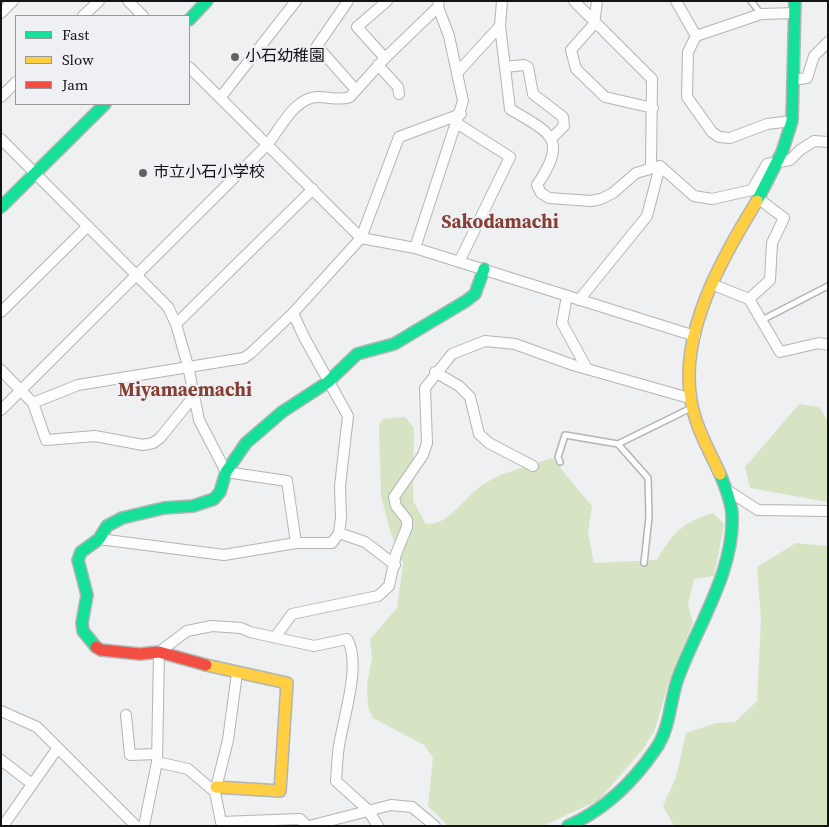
<!DOCTYPE html>
<html>
<head>
<meta charset="utf-8">
<style>
  body { margin:0 }
  #map { position:relative; width:829px; height:827px; overflow:hidden; background:#eff0f2; font-family:"Source Serif 4",serif }
  canvas { display:block }
  .frame { position:absolute; inset:0; border:2px solid #131415; pointer-events:none }
  .legend { position:absolute; left:15px; top:15px; width:175px; height:90px; box-sizing:border-box; background:#eef0f3; border:1px solid #96989a; margin:0; padding:6px 9px; list-style:none; font-size:15px; color:#131415 }
  .legend li { display:flex; align-items:center; gap:10px; height:25px }
  .legend b { width:25px; border:1px solid #96989a }
</style>
</head>
<body>
<div id="map">
<canvas width="829" height="827"></canvas>
<div class="frame"></div>
<ul class="legend">
<li><b style="height:6px;background:#16e098"></b>Fast</li>
<li><b style="height:6px;background:#ffcf43"></b>Slow</li>
<li><b style="height:6px;background:#f24e42"></b>Jam</li>
</ul>
</div>
<script>
const g = document.querySelector('canvas').getContext('2d');
g.lineJoin = 'round';
function fillPath(path, color) { g.fillStyle = color; g.fill(path, 'evenodd'); }
function strokePath(path, color, width, dash) { g.strokeStyle = color; g.lineWidth = width; g.lineCap = dash ? 'butt' : 'round'; g.setLineDash(dash || []); g.stroke(path); }
function write(font, color, halo, rows, align = 'center') {
  g.font = font + ' "Source Serif 4","Noto Sans JP",serif'; g.lineWidth = 5; g.setLineDash([]); g.textBaseline = 'middle'; g.strokeStyle = halo; g.fillStyle = color; for (const [text, x, y, turn = 0] of rows) {
    g.save(); g.translate(x, y); g.rotate((+turn || 0) * Math.PI / 180); g.textAlign = isNaN(turn) ? turn : align; if (halo) g.strokeText(text, 0, 0); g.fillText(text, 0, 0); g.restore();
  }
}
fillPath(new Path2D(`
  M799 404 819 407 828 421V502L750 488 745 467Z
  M405 417 414 428 413 501 426 524C449 526 465 496 484 484 503 471 530 466 552 458L592 506 588 532 594 563 657 560C674 531 682 523 713 513L724 524 714 576 694 579 688 605 693 623 669 681 655 730 643 749 599 800 543 826H448L428 806 433 758 424 745 373 718 368 707 367 685 372 658 370 639 397 608 403 564 390 531 381 496 379 427 382 419Z
  M796 543 828 546V826H674L663 806 676 777 686 733 716 723 735 722 757 701 761 619 757 567Z`), '#d7e4c4');
const lane = new Path2D(`
  M751 1 761 14
  M762 320 828 286
  M618 444 648 478 649 517 644 563
  M560 462 558 457 565 435 618 444 691 408`);
const street = new Path2D(`
  M128 1 143 16
  M348 1 317 46 356 90
  M502 1 500 26 510 109C550 133 569 138 537 185L541 193 549 198 591 201 601 199 613 193 636 173 660 166
  M574 1 652 79 651 168
  M597 1 594 24 571 50 576 69 605 97 653 108
  M676 1 696 36 761 14 795 13
  M1 13 13 1
  M83 16 99 1
  M696 36 688 52 687 97 712 132 719 137 730 138 767 124 792 121
  M385 58 357 27 387 1
  M378 65 398 87 399 94
  M189 67 361 238 415 248 695 336
  M505 67 524 65 528 67 533 94 563 117 564 126 552 138
  M457 73 500 26
  M793 80 807 78 814 56 828 42
  M1 97 16 82
  M220 98 296 1
  M458 124 510 157 459 262
  M1 139 168 307 176 324 188 366 199 420 226 472 287 481 296 543
  M660 166 694 196 712 199 752 190 767 164 790 160 800 150 814 141 828 142
  M415 248 463 101 449 36 438 7 439 1
  M714 285 749 299 780 352 819 343 828 345
  M567 296 562 323 586 367
  M749 299 770 280 772 243 784 218 759 199
  M579 300 647 216 660 166
  M1 312 88 226
  M176 324 313 189
  M1 370 33 403 46 440 95 436 143 445 153 443 160 438 194 396
  M435 372 459 386 470 397 479 434 489 443 533 466
  M33 403 78 385 244 358 251 353 293 313 361 238 399 137 461 114
  M1 410 268 144C281 127 295 97 318 97 330 97 339 101 350 97L385 58 438 7
  M727 490 758 510 828 511
  M339 533 365 542 395 565
  M99 539 224 555 296 543H332L339 533 341 518 340 486 348 416 304 337 293 313
  M276 636 292 614 378 596 389 586 396 554 407 527V520L396 506 394 497 423 455 427 443 425 388 452 354 485 341 515 344 573 365 689 398
  M237 673 228 740 215 792 221 822 300 819 307 826
  M1 711 37 727 136 826
  M126 715 130 755 157 754
  M1 760 32 784
  M157 762 188 769 215 792
  M3 826 57 749
  M144 826 157 762 159 652 187 631 212 626 241 628 250 632 314 646 347 639C362 663 343 719 339 746 337 758 337 770 336 781L368 810 378 826
  M309 826 391 805 412 807 435 826`);
const fast = new Path2D(`
  M189 20 207 1
  M757 201 782 152 792 121 795 1
  M1 207 105 104
  M96 647 83 631 82 623 87 595 78 560 81 552 99 539 107 526 122 518 164 508 193 506 214 499 220 492 226 472 246 443 282 412 328 382 357 354 394 344 466 301 475 294 484 269
  M568 826C604 810 633 782 655 750 671 727 669 703 678 678 697 626 735 571 732 514 731 500 725 486 720 474`);
const slow = new Path2D(`
  M720 474C709 450 695 426 691 400 679 332 723 256 757 201
  M206 665 287 683 280 791 216 787`);
const jam = new Path2D(`
  M96 647 101 650 140 654 159 652 206 665`);
strokePath(lane, '#b2b4b5', 8);
strokePath(street, '#b2b4b5', 12);
strokePath(fast, '#b2b4b5', 14);
strokePath(slow, '#b2b4b5', 14);
strokePath(jam, '#b2b4b5', 14);
strokePath(lane, '#fdfdfd', 5);
strokePath(street, '#fdfdfd', 10);
strokePath(fast, '#16e098', 11);
strokePath(slow, '#ffcf43', 11);
strokePath(jam, '#f24e42', 11);
for (const [x, y, r, color] of [
  [235,57,5,"#606162"],
  [143,173,5,"#606162"]
]) { const dot = new Path2D(); dot.arc(x, y, r, 0, 2 * Math.PI); g.fillStyle = color; g.fill(dot); strokePath(dot, '#eef0f3', 2); }
write('16px', '#131415', '#eef0f3', [
  ["小石幼稚園",245,57],
  ["市立小石小学校",153,173]
], 'left');
write('bold 19px', '#863f35', '#eef0f3', [
  ["Sakodamachi",500,223],
  ["Miyamaemachi",185,391]
]);
</script>
</body>
</html>
